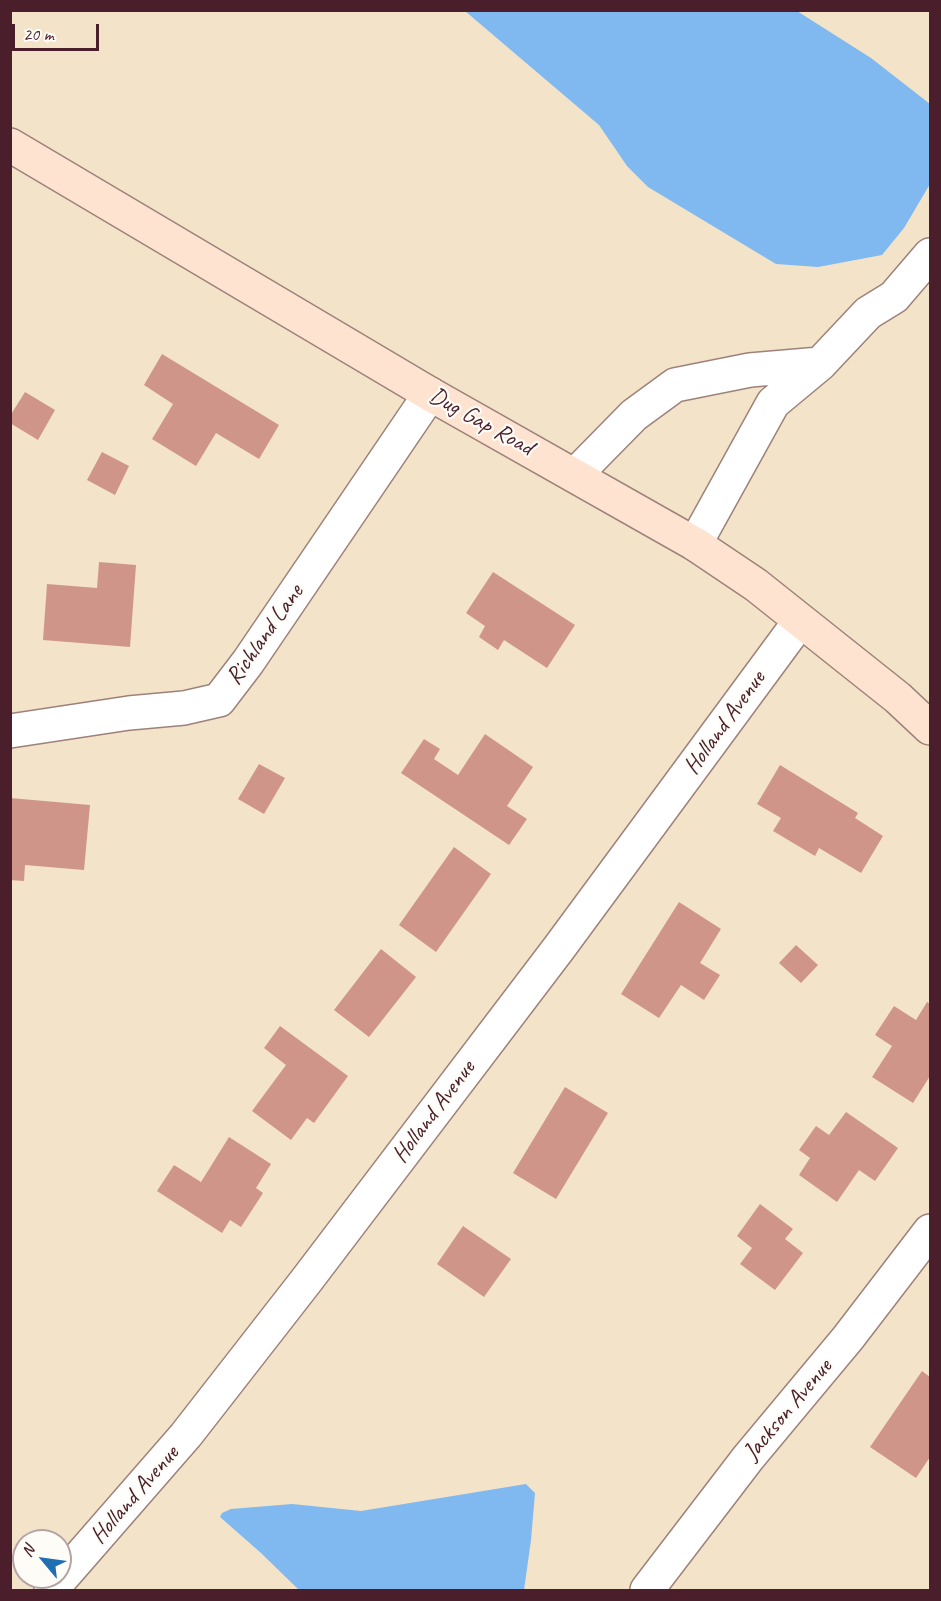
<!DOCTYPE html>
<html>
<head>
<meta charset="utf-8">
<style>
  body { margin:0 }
  #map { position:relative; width:941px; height:1601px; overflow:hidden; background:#f3e3c9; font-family:Caveat,sans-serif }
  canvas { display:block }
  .frame { position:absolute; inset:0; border:12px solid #4a1f2b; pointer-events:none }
  .north { position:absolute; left:12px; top:1529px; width:60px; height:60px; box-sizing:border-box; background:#fdfcf7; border:2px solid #b5a4a5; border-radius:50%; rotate:299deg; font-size:16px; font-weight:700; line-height:24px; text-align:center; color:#4a1f2b }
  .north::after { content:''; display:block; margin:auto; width:21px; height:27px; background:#1f6fb2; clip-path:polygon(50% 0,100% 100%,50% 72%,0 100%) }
  .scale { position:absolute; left:12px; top:24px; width:87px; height:27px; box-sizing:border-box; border:3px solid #4a1f2b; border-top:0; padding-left:8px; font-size:18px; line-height:21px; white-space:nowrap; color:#4a1f2b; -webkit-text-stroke:4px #fdfcf7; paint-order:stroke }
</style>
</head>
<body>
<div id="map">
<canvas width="941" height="1601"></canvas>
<div class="frame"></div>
<div class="north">N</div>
<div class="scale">20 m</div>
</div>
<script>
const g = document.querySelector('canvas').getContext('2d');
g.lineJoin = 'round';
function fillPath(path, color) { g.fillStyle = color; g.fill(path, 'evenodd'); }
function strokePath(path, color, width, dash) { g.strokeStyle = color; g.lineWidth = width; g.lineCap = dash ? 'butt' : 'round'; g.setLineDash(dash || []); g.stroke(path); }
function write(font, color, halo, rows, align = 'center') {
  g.font = font + ' Caveat,sans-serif'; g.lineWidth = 4.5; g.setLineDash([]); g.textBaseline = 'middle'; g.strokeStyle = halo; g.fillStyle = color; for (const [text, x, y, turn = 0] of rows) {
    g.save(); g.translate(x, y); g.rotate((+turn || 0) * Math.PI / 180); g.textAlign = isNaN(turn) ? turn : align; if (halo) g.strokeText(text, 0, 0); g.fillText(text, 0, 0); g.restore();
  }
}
fillPath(new Path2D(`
  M465 11H797L871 58 930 104V184L904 228 882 255 818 267 776 264 648 187 627 166 599 125Z
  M526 1484 535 1493 531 1540 524 1590H299L261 1553 220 1517 222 1513 231 1509 292 1504 361 1511Z`), '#80b8f0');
fillPath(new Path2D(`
  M162 354 279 425 259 459 216 433 196 466 152 439 173 404 144 385Z
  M25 392 55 410 38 440 10 423V416Z
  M102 452 129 466 115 495 87 480Z
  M99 562 136 565 130 647 43 640 47 584 97 588Z
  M493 572 575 625 547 668 504 640 498 650 479 637 485 626 466 613Z
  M485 734 533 767 507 806 527 819 509 845 401 773 424 739 440 749 434 759 458 775Z
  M259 764 285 778 264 814 238 799Z
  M780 765 858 813 855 818 883 836 861 873 819 848 815 856 773 831 781 818 757 804Z
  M10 798 90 805 84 870 25 865 24 881 10 880Z
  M454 847 491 874 436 952 399 925Z
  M679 902 721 929 700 963 720 975 704 1000 681 985 659 1018 621 994Z
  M796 945 818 965 801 983 779 963Z
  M381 949 416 977 369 1037 334 1010Z
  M927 1002 930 1004V1076L913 1103 872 1077 892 1046 875 1035 894 1006 916 1020Z
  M280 1026 348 1076 314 1123 307 1118 291 1140 252 1111 286 1065 264 1048Z
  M565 1087 608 1113 556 1199 513 1173Z
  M846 1112 898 1148 875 1181 859 1170 837 1202 799 1175 810 1158 799 1150 816 1126 829 1135Z
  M229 1137 271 1164 256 1188 263 1193 241 1227 230 1220 222 1233 157 1191 174 1165 201 1182Z
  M760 1204 793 1229 785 1239 803 1253 775 1290 740 1264 752 1248 737 1236Z
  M463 1226 511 1259 484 1297 437 1264Z
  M922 1371 930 1377V1457L916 1478 870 1447Z`), '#d09589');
const street = new Path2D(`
  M575 475 634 415 675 385 750 370 820 364
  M695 544 773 403 820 364 868 313 894 297 930 255
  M10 731 129 713 184 708 219 700 248 662 430 394
  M51 1590 186 1435 306 1281 559 948 800 621
  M647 1590 748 1458 848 1338 930 1231`);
const secondary = new Path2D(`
  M10 145 430 394 695 544 756 585 898 698 930 728`);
strokePath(street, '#9e817a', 36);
strokePath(secondary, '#9e817a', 36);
strokePath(street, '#fff', 33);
strokePath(secondary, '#fee3d1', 33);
write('24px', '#4a1f2b', '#fdfcf7', [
  ["Dug Gap Road",481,422,29],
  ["Richland Lane",265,635,-55],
  ["Holland Avenue",725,723,-54],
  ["Holland Avenue",434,1112,-53],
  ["Jackson Avenue",788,1410,-50],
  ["Holland Avenue",135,1495,-49]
]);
</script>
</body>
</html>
